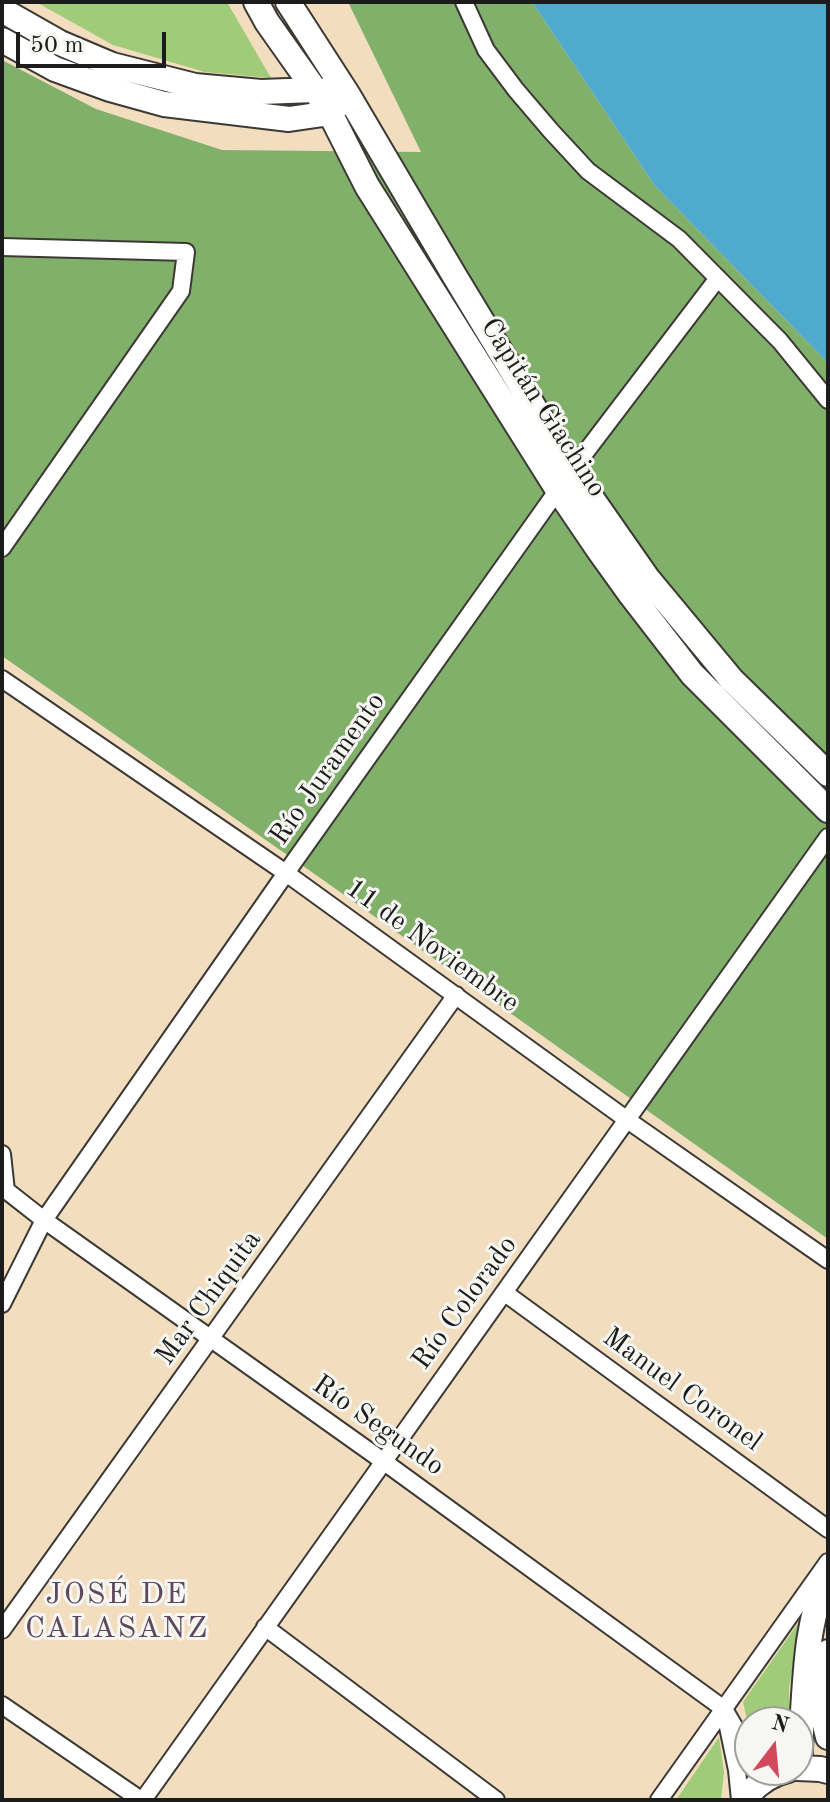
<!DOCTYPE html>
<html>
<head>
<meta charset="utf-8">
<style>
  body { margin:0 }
  #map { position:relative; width:830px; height:1802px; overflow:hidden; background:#f2ddbf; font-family:"Old Standard TT",serif }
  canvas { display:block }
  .frame { position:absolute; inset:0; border:4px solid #1c1c1c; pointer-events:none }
  .north { position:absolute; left:734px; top:1706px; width:80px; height:80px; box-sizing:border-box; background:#f6f6f2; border:2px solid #9f9f9c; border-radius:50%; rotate:16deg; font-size:22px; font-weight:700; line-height:32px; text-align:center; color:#1c1c1c }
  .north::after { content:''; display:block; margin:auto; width:28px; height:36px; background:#d1495b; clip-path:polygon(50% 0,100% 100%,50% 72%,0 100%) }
  .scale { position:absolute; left:16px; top:32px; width:150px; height:36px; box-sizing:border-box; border:4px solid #1c1c1c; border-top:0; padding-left:10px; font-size:24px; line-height:28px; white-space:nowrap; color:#1c1c1c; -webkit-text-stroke:6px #f6f6f2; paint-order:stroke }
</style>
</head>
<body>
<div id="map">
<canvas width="830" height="1802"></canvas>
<div class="frame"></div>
<div class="north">N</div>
<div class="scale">50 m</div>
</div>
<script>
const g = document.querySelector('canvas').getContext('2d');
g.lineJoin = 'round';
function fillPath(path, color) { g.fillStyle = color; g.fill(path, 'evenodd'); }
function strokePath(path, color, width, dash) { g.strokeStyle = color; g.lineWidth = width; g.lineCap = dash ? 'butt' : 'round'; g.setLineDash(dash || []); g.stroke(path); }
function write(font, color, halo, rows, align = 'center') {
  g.font = font + ' "Old Standard TT",serif'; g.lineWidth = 6; g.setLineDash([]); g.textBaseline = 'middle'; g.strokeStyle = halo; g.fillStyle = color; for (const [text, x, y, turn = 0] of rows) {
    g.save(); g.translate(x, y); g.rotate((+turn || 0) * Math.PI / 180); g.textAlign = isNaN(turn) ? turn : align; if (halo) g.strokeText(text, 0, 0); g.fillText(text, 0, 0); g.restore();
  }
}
fillPath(new Path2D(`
  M36 2H227L271 78 205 72 113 45Z
  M801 1619 789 1688V1722H750V1725L747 1719 743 1702Z
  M719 1737 724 1772 721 1800H676Z`), '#a0cc79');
fillPath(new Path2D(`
  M348 2H532L655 186 828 363V1239L326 882 2 656V60L96 109 222 150 421 152Z`), '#80b069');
fillPath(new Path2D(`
  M532 2H828V363L655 186Z`), '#50aace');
const minor = new Path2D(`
  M464 2 486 50 516 90 551 131 588 171 679 239 780 341 828 400
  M2 247 186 252 181 291 2 548
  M2 679 286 873 626 1119 828 1260
  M2 1154 6 1191
  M2 1187 44 1220 383 1461 724 1709 745 1745 750 1750
  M505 1293 828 1529
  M2 1304 44 1220 286 873 572 470 718 278
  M265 1627 496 1800
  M2 1630 456 995
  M2 1705 141 1800
  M727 1722 737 1770 740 1800
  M143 1800 828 837
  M659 1800 828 1562`);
const secondary = new Path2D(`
  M256 2 267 22 315 90 330 113 367 186 558 490 598 549 631 595 692 674 828 810
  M288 2 348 95 454 275 572 470 648 579 731 679 828 774
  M2 10 60 43 112 65 195 86 261 92 315 90 326 91
  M2 40 55 69 110 89 164 104 289 119 330 113 338 105
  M828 1652C825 1681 820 1709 828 1737
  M798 1768 820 1769 828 1771
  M800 1768C799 1748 801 1730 803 1711 806 1664 808 1617 828 1574
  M744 1800C755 1785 770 1774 788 1770`);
strokePath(minor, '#3c3934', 20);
strokePath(secondary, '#3c3934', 28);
strokePath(minor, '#fff', 16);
strokePath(secondary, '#fff', 24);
write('28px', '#1c1c1c', '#f6f6f2', [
  ["Capitán Giachino",543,408,57],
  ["Río Juramento",328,769,-55],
  ["11 de Noviembre",432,946,36],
  ["Mar Chiquita",209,1298,-54],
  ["Río Colorado",465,1303,-54],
  ["Manuel Coronel",682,1390,36],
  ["Río Segundo",378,1426,35]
]);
g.letterSpacing = '2px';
write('30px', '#5e485c', '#f6f6f2', [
  ["JOSÉ DE",117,1595],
  ["CALASANZ",117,1629]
]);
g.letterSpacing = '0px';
</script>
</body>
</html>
